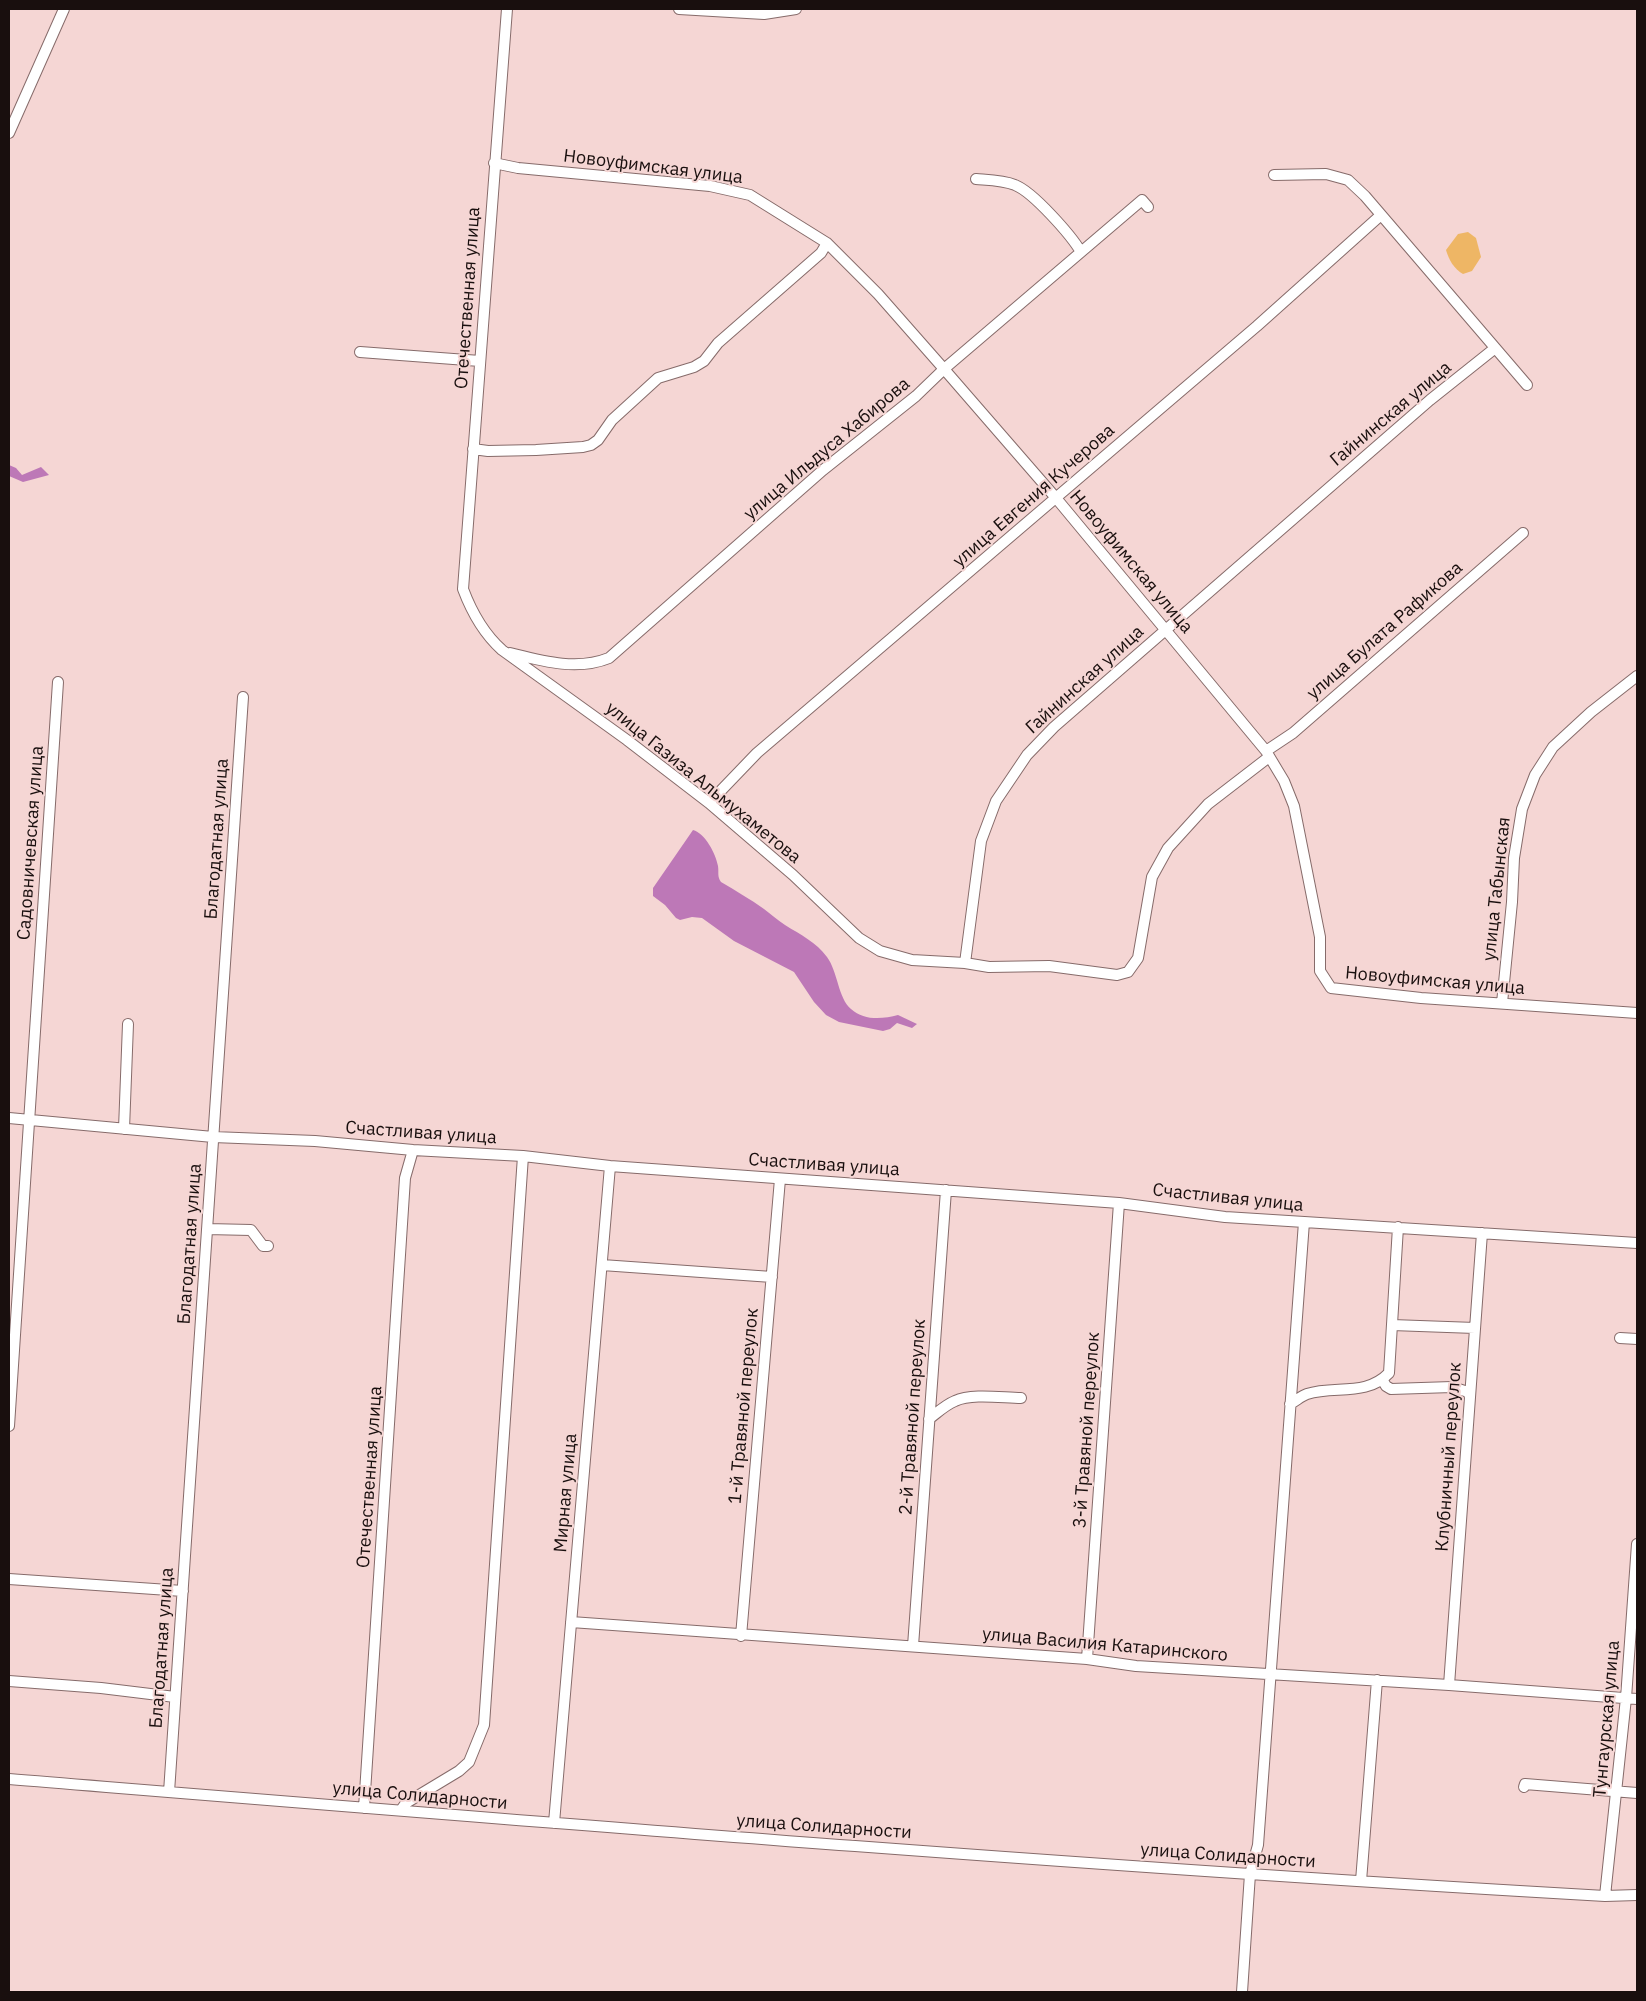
<!DOCTYPE html>
<html>
<head>
<meta charset="utf-8">
<style>
  body { margin:0 }
  #map { position:relative; width:1646px; height:2001px; overflow:hidden; background:#f5d6d4; font-family:"IBM Plex Sans",sans-serif }
  canvas { display:block }
  .frame { position:absolute; inset:0; border:10px solid #190f0e; pointer-events:none }
</style>
</head>
<body>
<div id="map">
<canvas width="1646" height="2001"></canvas>
<div class="frame"></div>
</div>
<script>
const g = document.querySelector('canvas').getContext('2d');
g.lineJoin = 'round';
function fillPath(path, color) { g.fillStyle = color; g.fill(path, 'evenodd'); }
function strokePath(path, color, width, dash) { g.strokeStyle = color; g.lineWidth = width; g.lineCap = dash ? 'butt' : 'round'; g.setLineDash(dash || []); g.stroke(path); }
function write(font, color, halo, rows, align = 'center') {
  g.font = font + ' "IBM Plex Sans",sans-serif'; g.lineWidth = 4; g.setLineDash([]); g.textBaseline = 'middle'; g.strokeStyle = halo; g.fillStyle = color; for (const [text, x, y, turn = 0] of rows) {
    g.save(); g.translate(x, y); g.rotate((+turn || 0) * Math.PI / 180); g.textAlign = isNaN(turn) ? turn : align; if (halo) g.strokeText(text, 0, 0); g.fillText(text, 0, 0); g.restore();
  }
}
fillPath(new Path2D(`
  M1468 232 1476 238 1481 257 1472 271 1463 274C1454 269 1449 260 1446 250L1458 234Z`), '#eeb665');
fillPath(new Path2D(`
  M9 465 16 468 22 475 41 467 49 475 23 482 9 476Z
  M693 830C705 833 716 854 718 866 719 873 717 876 721 882 736 891 750 899 764 909 771 914 777 920 785 925 801 935 816 942 827 957 838 972 838 998 851 1009 864 1021 883 1019 898 1015L917 1024 912 1028 897 1023 890 1029 883 1031 839 1022 826 1015 814 1002 794 972 734 941 702 918 692 917 680 920 676 918 665 905 653 896V888Z`), '#bd78b7');
const street = new Path2D(`
  M507 9 463 589C472 613 483 633 502 650L627 740 709 803 793 875 859 938 880 951 912 960 965 963 989 967 1049 966 1117 975 1128 972 1138 958 1152 877 1168 848 1208 804 1269 757
  M679 9 764 14 796 9
  M9 133 64 9
  M494 163 518 168 710 186 750 195 827 243 878 294 944 369 1056 498 1266 751 1284 781 1294 806 1320 937V971L1331 988 1421 998 1637 1013
  M1274 175 1326 174 1348 180 1365 196 1527 385
  M976 179C989 180 1003 180 1015 185 1033 192 1071 235 1081 252
  M360 352 480 361
  M473 449 488 451 536 450 583 447 591 445 598 440 612 420 658 378 694 367 704 361 718 343 821 253 827 243
  M510 653C542 661 577 671 609 658L823 470 916 396 944 369 1142 200 1148 207
  M1266 751 1293 733 1523 533
  M709 803 757 753 1257 326 1381 215
  M965 963 981 841 996 801 1027 755 1054 727 1430 400 1494 349
  M1502 1003 1512 902 1514 858 1522 809 1535 775 1553 747 1591 712 1637 676
  M9 1118 213 1137 315 1141 413 1150 523 1156 610 1166 1119 1203 1225 1217 1637 1243
  M124 1129 128 1024
  M207 1229 251 1230 263 1246H268
  M602 1265 772 1277
  M1392 1325 1475 1328
  M1620 1338 1637 1339
  M1382 1379 1386 1386 1391 1389 1452 1387 1468 1392 1470 1397
  M1290 1404C1296 1401 1301 1396 1307 1394 1335 1385 1366 1397 1389 1373L1398 1227
  M929 1419C937 1413 945 1405 955 1401 972 1393 1003 1398 1021 1398
  M9 1426 58 682
  M9 1579 183 1591
  M571 1622 1087 1659 1136 1666 1449 1685 1637 1699
  M741 1636 780 1179
  M913 1646 946 1190
  M1087 1659 1119 1203
  M9 1681 101 1688 175 1697
  M1449 1685 1482 1233
  M9 1779C540 1822 1072 1866 1605 1896L1637 1895
  M1524 1787 1525 1784 1637 1793
  M169 1792 243 697
  M364 1808 405 1178 413 1150
  M401 1810 406 1803 459 1771 469 1762 484 1725 523 1156
  M554 1823 610 1166
  M1361 1881 1377 1680
  M1605 1896 1626 1698 1637 1544
  M1242 1992 1250 1874 1258 1845 1304 1222`);
strokePath(street, '#866b6a', 12);
strokePath(street, '#fff', 10);
write('18px', '#190f0e', '#f5d6d4', [
  ["Новоуфимская улица",653,167,7],
  ["Отечественная улица",468,298,-86],
  ["Гайнинская улица",1391,414,-40],
  ["улица Ильдуса Хабирова",827,449,-40],
  ["улица Евгения Кучерова",1034,496,-41],
  ["Новоуфимская улица",1131,562,50],
  ["улица Булата Рафикова",1385,631,-41],
  ["Гайнинская улица",1085,680,-42],
  ["улица Газиза Альмухаметова",703,783,39],
  ["Благодатная улица",217,839,-86],
  ["Садовничевская улица",31,843,-86],
  ["улица Табынская",1497,889,-84],
  ["Новоуфимская улица",1435,981,5],
  ["Счастливая улица",421,1133,4],
  ["Счастливая улица",824,1165,4],
  ["Счастливая улица",1228,1198,6],
  ["Благодатная улица",190,1244,-86],
  ["1-й Травяной переулок",744,1406,-85],
  ["2-й Травяной переулок",913,1417,-86],
  ["3-й Травяной переулок",1087,1430,-86],
  ["Клубничный переулок",1449,1457,-86],
  ["Отечественная улица",370,1477,-86],
  ["Мирная улица",566,1493,-85],
  ["улица Василия Катаринского",1105,1645,5],
  ["Благодатная улица",162,1648,-86],
  ["Тунгаурская улица",1607,1719,-85],
  ["улица Солидарности",420,1796,5],
  ["улица Солидарности",824,1827,4],
  ["улица Солидарности",1228,1856,4]
]);
</script>
</body>
</html>
